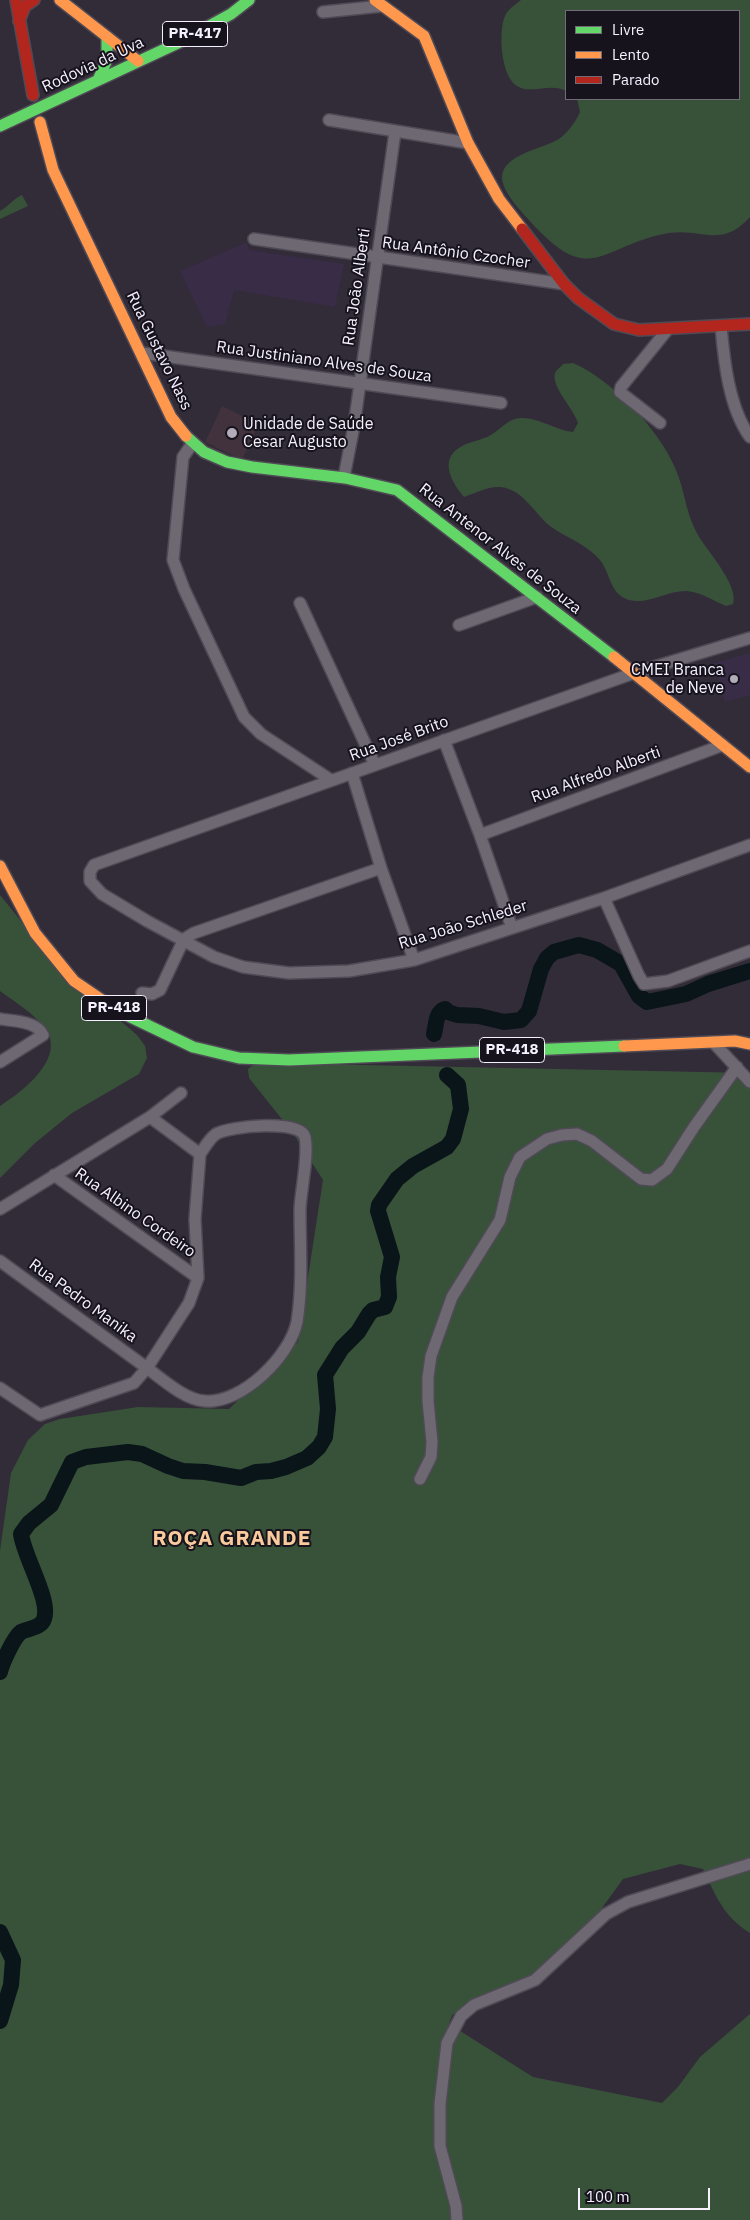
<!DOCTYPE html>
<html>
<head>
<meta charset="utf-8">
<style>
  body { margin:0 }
  #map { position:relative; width:750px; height:2220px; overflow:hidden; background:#322c39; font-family:"IBM Plex Sans",sans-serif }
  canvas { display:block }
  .legend { position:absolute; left:565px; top:10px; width:175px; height:90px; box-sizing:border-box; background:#17131d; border:1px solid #706b77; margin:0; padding:6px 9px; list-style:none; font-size:15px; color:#f6f0ff }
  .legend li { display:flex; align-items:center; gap:10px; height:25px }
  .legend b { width:25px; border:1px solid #706b77 }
  .scale { position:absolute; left:578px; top:2188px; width:132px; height:22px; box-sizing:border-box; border:2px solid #f6f0ff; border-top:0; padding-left:6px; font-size:15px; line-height:18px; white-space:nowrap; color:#f6f0ff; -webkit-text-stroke:4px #17131d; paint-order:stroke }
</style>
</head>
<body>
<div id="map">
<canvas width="750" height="2220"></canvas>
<ul class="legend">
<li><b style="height:6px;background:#63d668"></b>Livre</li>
<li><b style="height:6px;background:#ff974d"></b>Lento</li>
<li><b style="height:6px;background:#b3261e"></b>Parado</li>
</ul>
<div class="scale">100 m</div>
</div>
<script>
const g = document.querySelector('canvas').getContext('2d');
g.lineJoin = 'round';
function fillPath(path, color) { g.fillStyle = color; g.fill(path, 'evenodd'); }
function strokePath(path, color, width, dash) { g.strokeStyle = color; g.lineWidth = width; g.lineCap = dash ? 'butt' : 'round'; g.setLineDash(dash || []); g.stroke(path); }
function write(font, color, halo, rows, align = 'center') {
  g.font = font + ' "IBM Plex Sans",sans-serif'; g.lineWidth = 4; g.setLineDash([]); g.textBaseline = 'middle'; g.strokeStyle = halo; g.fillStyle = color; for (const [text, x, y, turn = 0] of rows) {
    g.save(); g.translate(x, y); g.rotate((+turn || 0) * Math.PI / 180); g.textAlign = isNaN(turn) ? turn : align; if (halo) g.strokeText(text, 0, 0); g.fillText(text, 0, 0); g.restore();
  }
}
fillPath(new Path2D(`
  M247 242 249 250 344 264 335 307 234 290 225 324 207 327 180 271Z
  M750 653V695L725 702 714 663Z`), '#382c47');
fillPath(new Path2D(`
  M222 406 259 424 242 460 205 442Z`), '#41323d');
fillPath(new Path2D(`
  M521 0H750V217C721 249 703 228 669 233 599 245 592 291 528 219 519 209 503 192 502 178 502 154 543 149 559 139 568 132 575 123 580 112L577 99H739V11H566V91C551 82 531 95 517 86 501 77 498 32 505 16 508 9 515 5 521 0Z
  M22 195 28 206 0 219V211C9 206 13 199 22 195Z
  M573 363C612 380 660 430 676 470 685 491 686 515 698 535 707 551 739 585 733 604L726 606C714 601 700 592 687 591 666 590 644 608 624 598 610 591 609 571 600 560 587 544 566 538 550 526 534 513 523 489 500 487 489 486 475 493 464 497 449 479 438 456 466 444 474 441 484 439 491 435 501 429 509 418 521 418 538 417 555 430 573 432L578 423C574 409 551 387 555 373 556 370 561 367 563 364Z
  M0 895 58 967 137 1035 145 1046 147 1058 139 1074 72 1113 35 1143 0 1178V1106C22 1092 67 1058 45 1028 33 1013 15 1002 0 991Z
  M266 1063 750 1073V1933C723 1916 716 1896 703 1869L680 1864 623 1879 594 1919 587 1936 575 1952 561 1964 549 1972 523 1982 452 2015 449 2024 533 2077 662 2103 678 2087 700 2057 750 2014V2220H0V1551L11 1473 28 1440 45 1424 60 1419 138 1407 229 1409 298 1342 323 1180 293 1133 249 1078 248 1069 253 1065Z`), '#385239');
strokePath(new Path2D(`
  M434 1034C436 1026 436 1011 445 1009L448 1012 457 1015 479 1016 504 1022 521 1020 529 1011 541 969 547 958 554 952 579 945 597 950 621 964 639 996 647 1002 686 994 708 984 750 971
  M0 1672C2 1663 14 1637 21 1632 29 1628 41 1628 44 1619 51 1600 24 1557 21 1534L29 1523 51 1505 72 1462 86 1457 128 1452 142 1454 168 1466 183 1471 205 1472 241 1478 256 1472 271 1471 286 1467 307 1458 319 1447 325 1437 328 1409 325 1375 342 1348 358 1332 369 1314 373 1310 385 1307 389 1297 388 1277 392 1257 378 1211 379 1205 397 1179 413 1166 447 1147 453 1139 461 1109 458 1085 447 1075
  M0 1932 13 1960 11 1985 0 2021`), '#0a151a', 16);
const street = new Path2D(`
  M323 12 382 6
  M329 120 468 143
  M254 239 564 284
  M721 326C724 361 729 408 750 437
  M142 353 501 403
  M660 423 620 392 621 387 668 329
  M192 444 183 457 173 560 184 589 244 717 261 734 331 780
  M344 477 354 426 395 132
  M300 603 375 765
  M459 625 537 597
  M750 638 634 673 94 865 90 872V881L102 894 147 921 214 957 243 967 289 973 349 971 414 960 604 898 750 845
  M444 740 480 835 512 928
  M352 773 381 868 414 960
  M480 835 723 745
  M604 898 639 976 644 984 668 981 750 951
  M142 993 152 994 160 990 184 939 194 933 381 868
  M0 1019C13 1021 37 1021 43 1035L0 1062
  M713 1042 750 1082
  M54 1175 198 1278
  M0 1209 150 1117 181 1093
  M0 1261 147 1368 189 1303 198 1278 195 1219 200 1154
  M0 1388 40 1415 134 1383 147 1368C162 1379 185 1400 205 1401 242 1404 290 1356 297 1322 303 1284 300 1246 300 1209 301 1189 309 1154 305 1137 301 1119 229 1126 216 1134 209 1139 205 1147 200 1154L150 1117
  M420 1479 431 1457 432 1442 428 1401V1377L431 1356 452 1297 500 1220 510 1177 520 1157 547 1139 562 1135 577 1134 592 1141 641 1179 652 1180 667 1169 694 1127 737 1067
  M457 2220 456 2206 440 2146V2104L447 2043 461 2016 474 2005 535 1980 606 1914 628 1902 750 1864`);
const fast = new Path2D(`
  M98 80 107 60V37
  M0 126 178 43 231 14 249 0
  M186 436 204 452 227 462 252 467 345 478 397 490 614 657
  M118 1011 193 1047 239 1058 289 1060 624 1046`);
const slow = new Path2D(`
  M60 0 138 61
  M375 0 424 36 468 143 499 199 522 229
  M40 122 53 170 171 417 186 436
  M614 657 750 767
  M0 866 35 933 74 981 118 1011
  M624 1046 735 1041 750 1044`);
const jam = new Path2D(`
  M16 0 33 95
  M19 21 25 6 34 0
  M522 229 564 284 578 298 614 324 639 330 750 324`);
strokePath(street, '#4f4a55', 14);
strokePath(fast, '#4f4a55', 14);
strokePath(slow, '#4f4a55', 14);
strokePath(jam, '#4f4a55', 14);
strokePath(street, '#6d6872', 11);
strokePath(fast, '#63d668', 11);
strokePath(slow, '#ff974d', 11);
strokePath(jam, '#b3261e', 11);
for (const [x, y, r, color] of [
  [232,433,6,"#b1abba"],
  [734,679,5,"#b1abba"]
]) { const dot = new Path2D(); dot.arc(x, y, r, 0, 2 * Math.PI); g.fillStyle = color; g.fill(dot); strokePath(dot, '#17131d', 2); }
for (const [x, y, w] of [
  [195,34,65],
  [114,1008,65],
  [512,1050,65]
]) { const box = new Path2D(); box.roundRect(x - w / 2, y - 12.5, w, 25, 4); g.fillStyle = '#17131d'; g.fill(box); strokePath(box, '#f6f0ff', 1); }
write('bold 15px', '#f6f0ff', null, [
  ["PR-417",195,34],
  ["PR-418",114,1008],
  ["PR-418",512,1050]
]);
write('16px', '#f6f0ff', '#17131d', [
  ["Rodovia da Uva",93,65,-25],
  ["Rua Antônio Czocher",456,253,8],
  ["Rua João Alberti",357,287,-82],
  ["Rua Gustavo Nass",159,351,64],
  ["Rua Justiniano Alves de Souza",324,362,8],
  ["Rua Antenor Alves de Souza",500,549,38],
  ["Rua José Brito",399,739,-20],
  ["Rua Alfredo Alberti",596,775,-20],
  ["Rua João Schleder",463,925,-17],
  ["Rua Albino Cordeiro",135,1213,35],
  ["Rua Pedro Manika",83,1301,36]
]);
write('16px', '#f6f0ff', '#17131d', [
  ["Unidade de Saúde",243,424],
  ["Cesar Augusto",243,442],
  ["CMEI Branca",724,670,"right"],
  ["de Neve",724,688,"right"]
], 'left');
g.letterSpacing = '1px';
write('bold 21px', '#faca9d', '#17131d', [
  ["ROÇA GRANDE",232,1539]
]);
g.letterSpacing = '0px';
</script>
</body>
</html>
